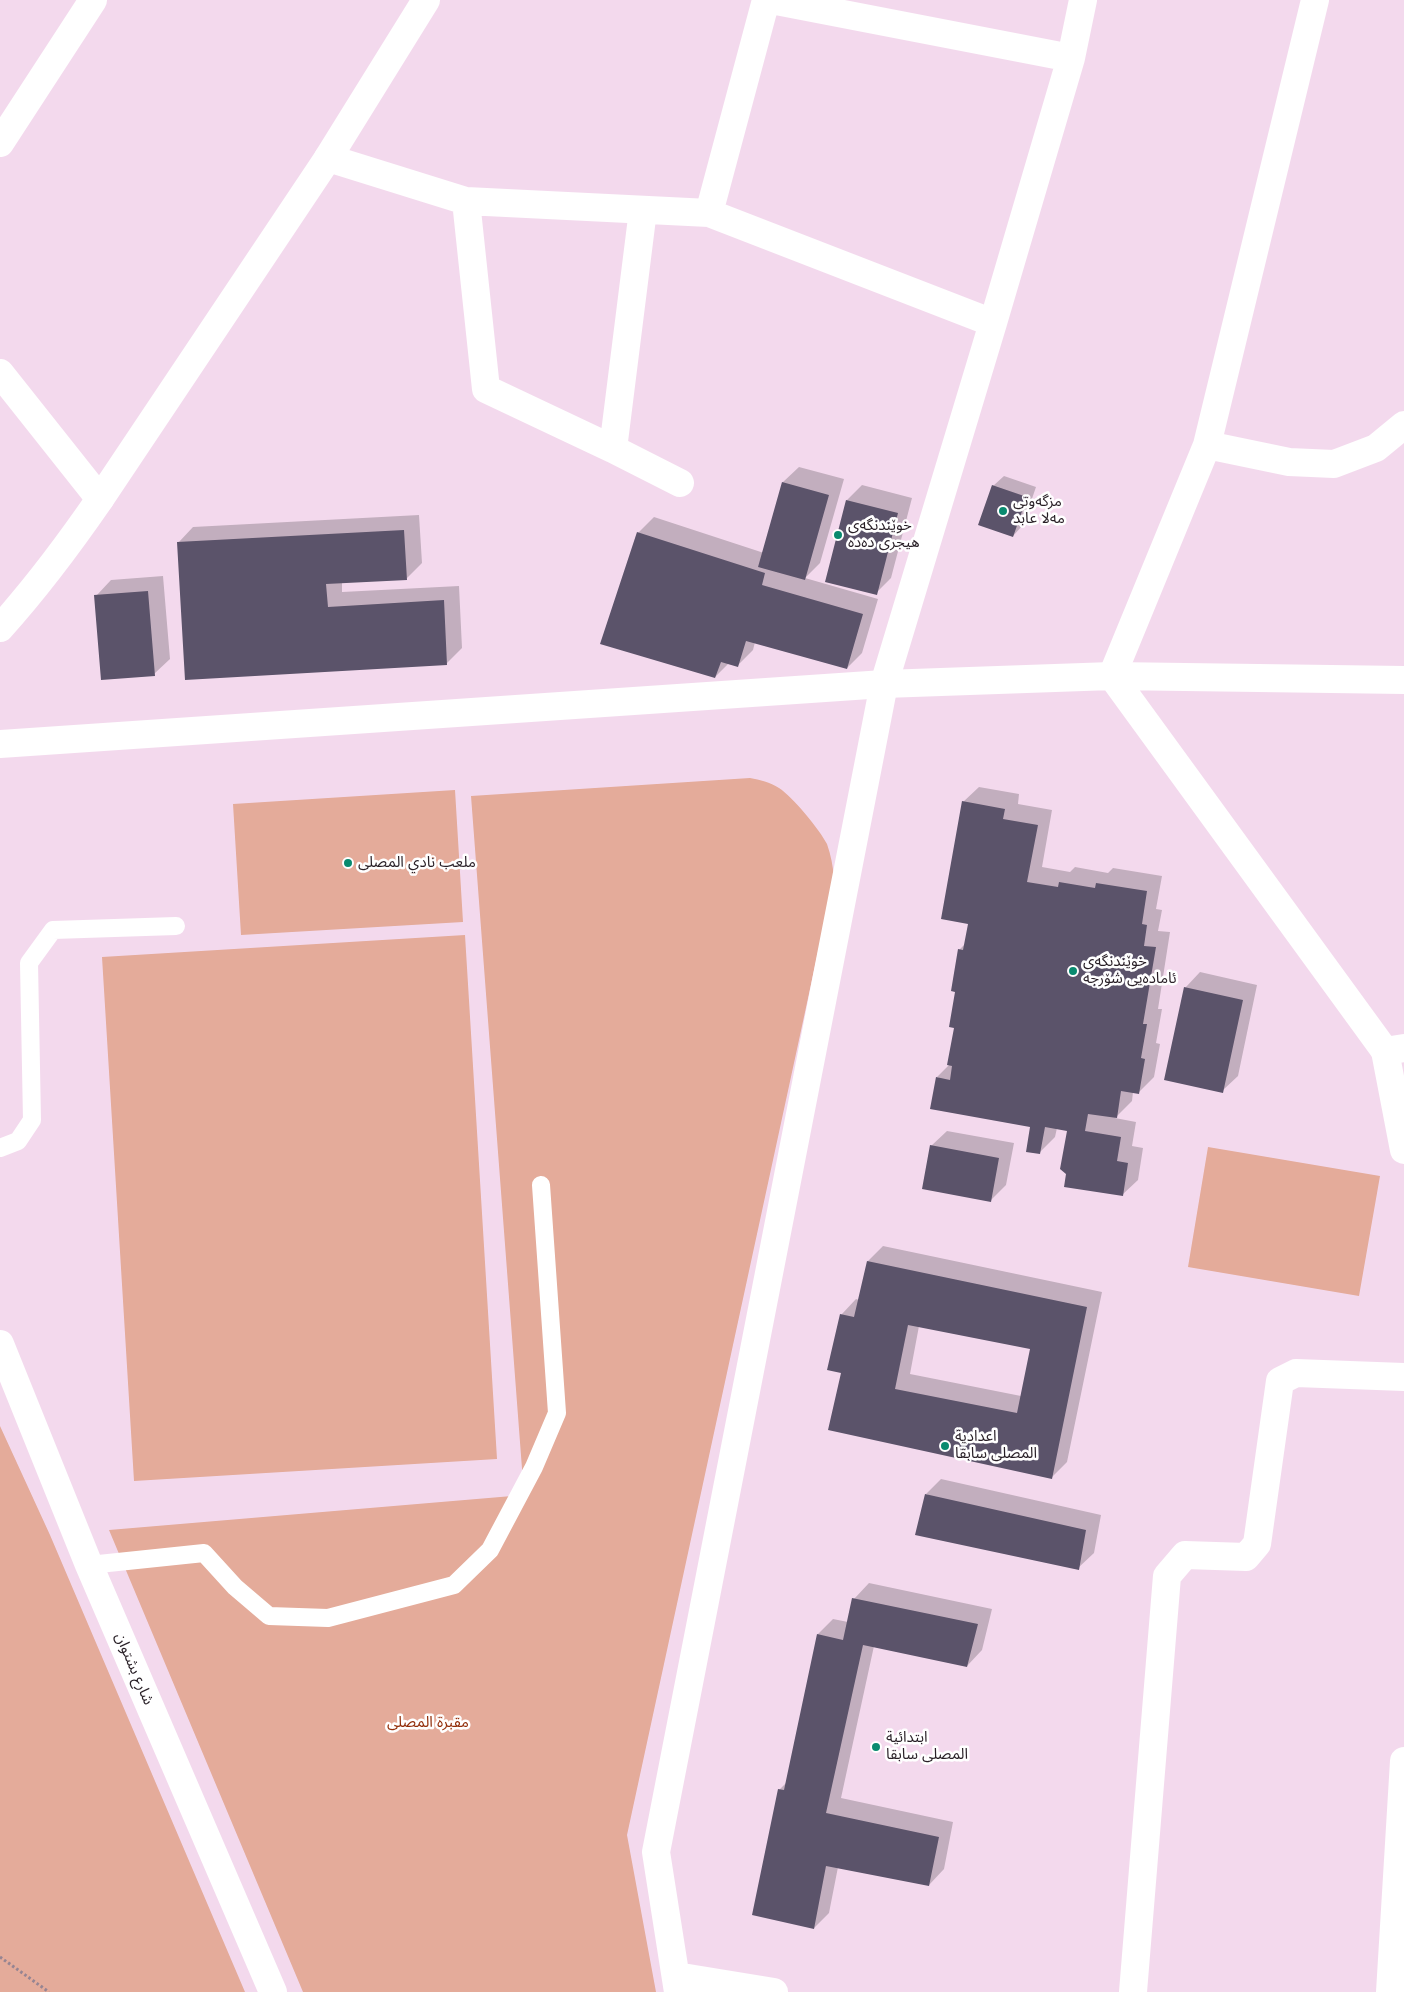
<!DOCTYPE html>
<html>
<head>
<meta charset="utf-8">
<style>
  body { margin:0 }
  canvas { display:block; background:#f3d9ed }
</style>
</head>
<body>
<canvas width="1404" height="1992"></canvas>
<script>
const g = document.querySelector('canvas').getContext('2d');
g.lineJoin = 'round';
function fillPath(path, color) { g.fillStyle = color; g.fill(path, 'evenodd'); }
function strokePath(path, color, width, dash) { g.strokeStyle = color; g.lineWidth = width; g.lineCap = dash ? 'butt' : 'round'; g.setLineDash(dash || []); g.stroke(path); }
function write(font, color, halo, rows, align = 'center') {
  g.font = font + ' Helvetica,"Noto Sans Arabic",sans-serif'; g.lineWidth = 5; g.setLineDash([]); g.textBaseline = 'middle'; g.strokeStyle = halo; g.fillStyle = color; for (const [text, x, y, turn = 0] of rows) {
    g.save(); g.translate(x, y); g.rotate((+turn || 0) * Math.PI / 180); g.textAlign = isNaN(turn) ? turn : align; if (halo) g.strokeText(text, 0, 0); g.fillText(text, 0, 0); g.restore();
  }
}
fillPath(new Path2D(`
  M750 778C760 780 770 782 779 788 792 796 820 830 827 844 831 855 833 867 834 878L627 1835 656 1992H303L109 1530 524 1495 471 796Z
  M455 790 463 922 241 935 233 804Z
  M465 935 497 1459 134 1481 102 957Z
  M1208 1147 1380 1176 1359 1296 1188 1267Z
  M0 1426 50 1535 245 1992H0Z`), '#e4ab9a');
fillPath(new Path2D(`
  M799 467 844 479 820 563 805 578 878 599 862 653 847 668 755 642 753 650 738 665 729 663 715 677 638 533 654 517 764 553 783 482Z
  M1004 476 1036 487 1023 525 1013 536 993 486Z
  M862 485 912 498 891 578 876 593 847 500Z
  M419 515 422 563 407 578 342 582V592L459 586 462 648 446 664 178 543 193 527Z
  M163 576 170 659 154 674 96 596 111 580Z
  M979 787 1019 794 1018 804 1052 810 1042 867 1070 872 1075 867 1108 873 1113 868 1162 876 1156 909 1162 910 1158 931 1170 932 1158 1009H1162L1156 1043 1160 1044 1154 1077 1139 1092H1133L1132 1101 1115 1118 1136 1122 1132 1146 1143 1148 1138 1180 1122 1195 1069 1130 1057 1128 1055 1137 1040 1152 1032 1126 937 1077 950 1064 955 1026 959 950 966 943 969 922 963 802Z
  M1200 972 1257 985 1238 1076 1222 1091 1185 988Z
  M947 1131 1014 1143 1006 1185 990 1201 931 1146Z
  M883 1246 1102 1292 1067 1462 1052 1477 842 1372 841 1315 856 1299 859 1300 868 1261ZM919 1326 1031 1348 1021 1396 910 1374Z
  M941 1479 1101 1515 1094 1553 1078 1568 926 1494Z
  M869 1583 992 1609 982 1650 967 1666 874 1646 841 1798 953 1822 944 1869 929 1885 838 1867 829 1913 814 1928 779 1790 788 1781 818 1634 833 1619 848 1622 854 1599Z`), '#0003');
fillPath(new Path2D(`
  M782 482 829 495 805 580 758 567Z
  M992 485 1027 497 1013 537 978 525Z
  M846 500 898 513 877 595 825 582Z
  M404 530 407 580 326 584 328 607 444 600 447 665 185 680 177 542Z
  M637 532 765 573 762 585 863 614 847 669 746 641 738 667 721 662 715 678 600 644Z
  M148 591 155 676 101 680 94 595Z
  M962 801 1005 809 1003 819 1038 825 1027 882 1058 887 1059 882 1095 888 1096 883 1147 891 1142 924 1147 925 1144 946 1156 947 1143 1024H1147L1141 1058 1145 1059 1139 1094 1121 1091 1117 1118 1088 1114 1085 1131 1121 1137 1117 1161 1128 1163 1123 1196 1064 1187 1066 1174 1060 1169 1067 1131 1045 1127 1040 1154 1026 1152 1030 1127 930 1109 936 1077 950 1080 952 1066 947 1065 954 1028 949 1027 955 992 951 991 958 949 963 950 968 924 941 919Z
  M1184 987 1243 1000 1223 1093 1164 1080Z
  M930 1145 999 1158 991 1202 922 1189Z
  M867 1261 1087 1307 1052 1479 828 1430 841 1373 827 1370 840 1314 854 1317ZM908 1325 1030 1349 1017 1413 895 1389Z
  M925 1494 1086 1530 1079 1570 915 1535Z
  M852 1598 978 1624 967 1667 863 1645 826 1813 939 1837 929 1886 826 1866 814 1929 752 1915 778 1789 784 1790 817 1634 843 1640Z`), '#5b536a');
strokePath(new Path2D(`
  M0 1957 49 1992`), '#968492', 3, [2.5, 2.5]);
strokePath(new Path2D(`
  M0 1148 18 1141 32 1120 29 963 53 930 176 926
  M89 1565 204 1553 235 1587 269 1616 328 1618 454 1585 490 1550 534 1467 557 1413 541 1185`), '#fff', 18);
strokePath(new Path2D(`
  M771 0 1071 58
  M0 143 93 0
  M328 158 466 201 709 213 993 323
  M466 201 486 389 613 449 643 210
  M709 213 766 0
  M0 373 100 499
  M1207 445 1289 462 1334 464 1376 448 1404 425
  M613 449 680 483
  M1112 676 1207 445 1315 0
  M1385 1051 1404 1150
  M676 1976 774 1992
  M678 1992 656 1852 884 684 993 323 1071 58 1083 0
  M1133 1992 1167 1576 1185 1555 1246 1557 1257 1544 1280 1381 1296 1373 1404 1377
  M1390 1992 1404 1761`), '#fff', 28);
strokePath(new Path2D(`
  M0 628C37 587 69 544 100 499L328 158 426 0
  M1112 676 1385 1051 1404 1048
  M0 744 884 684 1112 676 1404 680
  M0 1344 89 1565 273 1992`), '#fff', 28);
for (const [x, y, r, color] of [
  [1003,511,5,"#098a6f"],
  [838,535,5,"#098a6f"],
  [348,863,5,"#098a6f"],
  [1073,971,5,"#098a6f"],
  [945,1446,5,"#098a6f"],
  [876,1747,5,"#098a6f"]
]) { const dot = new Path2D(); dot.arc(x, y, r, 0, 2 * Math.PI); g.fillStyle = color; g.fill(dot); strokePath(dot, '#fff', 2); }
write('15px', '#281f26', '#fff', [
  ["مزگەوتی",1013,502],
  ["مەلا عابد",1013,519],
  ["خوێندنگەی",848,526],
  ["هیجری دەدە",848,543],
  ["ملعب نادي المصلى",358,863],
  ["خوێندنگەی",1083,962],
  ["ئامادەیی شۆرجە",1083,979],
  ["اعدادية",955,1437],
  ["المصلى سابقا",955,1454],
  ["ابتدائية",886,1738],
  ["المصلى سابقا",886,1755]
], 'left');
write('15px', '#281f26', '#fff', [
  ["شارع بشتوان",134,1669,67]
]);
write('15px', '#922e0a', '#fff', [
  ["مقبرة المصلى",428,1723]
]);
</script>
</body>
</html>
